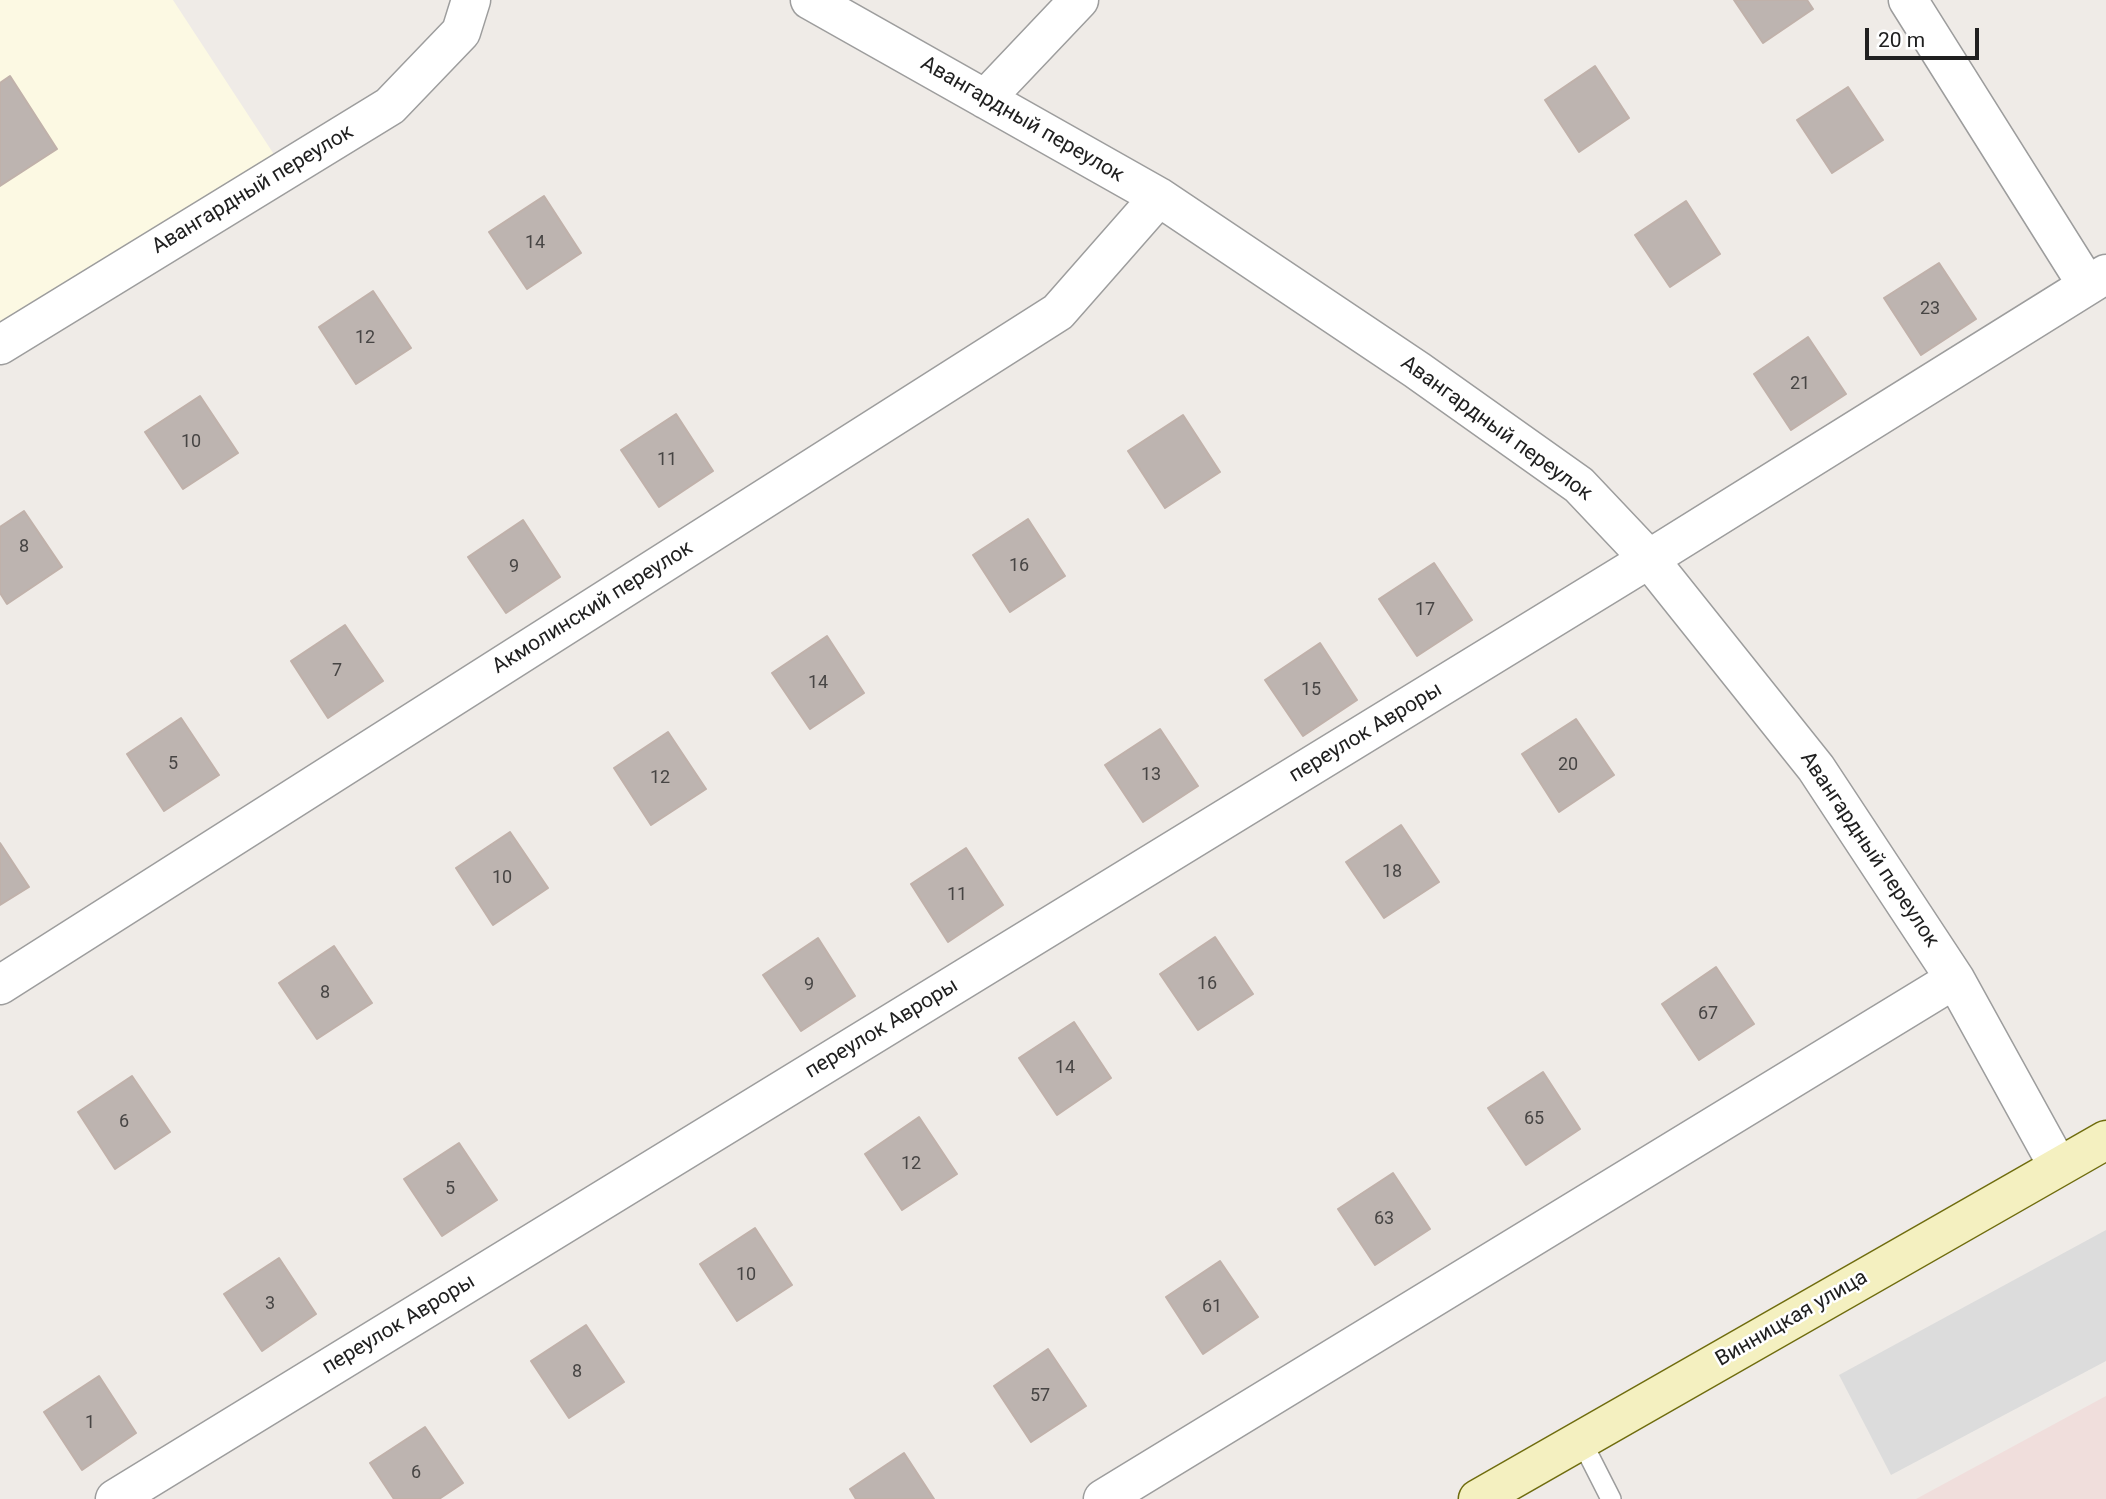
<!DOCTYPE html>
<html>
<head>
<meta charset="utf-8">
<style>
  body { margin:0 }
  #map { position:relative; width:2106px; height:1499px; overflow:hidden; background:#efebe7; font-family:Roboto,sans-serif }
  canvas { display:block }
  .scale { position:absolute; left:1865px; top:28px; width:114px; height:32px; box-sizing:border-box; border:4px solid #202020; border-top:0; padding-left:9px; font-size:21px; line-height:24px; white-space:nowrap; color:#202020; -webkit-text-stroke:5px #fff; paint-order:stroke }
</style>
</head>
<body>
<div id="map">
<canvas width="2106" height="1499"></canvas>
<div class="scale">20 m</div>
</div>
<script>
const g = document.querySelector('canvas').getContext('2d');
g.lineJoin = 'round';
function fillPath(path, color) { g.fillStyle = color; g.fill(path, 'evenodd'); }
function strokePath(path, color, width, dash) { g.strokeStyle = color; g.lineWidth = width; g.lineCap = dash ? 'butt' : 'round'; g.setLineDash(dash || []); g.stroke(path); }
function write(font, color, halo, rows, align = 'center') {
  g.font = font + ' Roboto,sans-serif'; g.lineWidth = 5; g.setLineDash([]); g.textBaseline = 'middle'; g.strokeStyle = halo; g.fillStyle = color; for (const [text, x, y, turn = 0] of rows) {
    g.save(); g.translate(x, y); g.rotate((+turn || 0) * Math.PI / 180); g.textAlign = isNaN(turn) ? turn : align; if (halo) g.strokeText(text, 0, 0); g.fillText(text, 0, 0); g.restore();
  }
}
fillPath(new Path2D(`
  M0 0H173L277 159 0 333Z`), '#fcf9e3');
fillPath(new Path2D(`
  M2106 1396V1499H1916Z`), '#f0dedc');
fillPath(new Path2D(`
  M2106 1230V1361L1891 1475 1839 1375Z`), '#dcdcdc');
const building = new Path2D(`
  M1734 0H1807L1813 9 1763 43Z
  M1595 66 1629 118 1579 152 1545 100Z
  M10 76 57 149 0 186V83Z
  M1848 87 1883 140 1832 173 1797 120Z
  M544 196 581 253 527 289 489 232Z
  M1686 201 1720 254 1670 287 1635 235Z
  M1939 263 1976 319 1921 355 1884 298Z
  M373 291 411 348 356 384 319 327Z
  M1808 337 1846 394 1791 430 1754 374Z
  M200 396 238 453 183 489 145 432Z
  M676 414 713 471 659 507 621 450Z
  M1183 415 1220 472 1165 508 1128 451Z
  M24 511 62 567 7 604 0 593V527Z
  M1028 519 1065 576 1010 612 973 555Z
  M523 520 560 577 506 613 468 557Z
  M1434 563 1472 620 1417 656 1379 599Z
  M345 625 383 681 328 718 291 661Z
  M827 636 864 693 810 729 772 673Z
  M1320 643 1357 700 1303 736 1265 680Z
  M181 718 219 775 164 811 127 754Z
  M1576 719 1614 775 1559 812 1522 754Z
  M1160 729 1198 786 1143 822 1105 765Z
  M668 732 706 789 651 825 614 768Z
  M1401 825 1439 882 1384 918 1346 862Z
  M510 832 548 888 493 925 456 868Z
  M0 843 29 887 0 905Z
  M966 848 1003 905 948 942 911 884Z
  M1215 937 1253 994 1198 1030 1160 974Z
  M818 938 855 996 801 1031 763 975Z
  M334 946 372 1003 317 1039 279 983Z
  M1716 967 1754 1024 1699 1060 1662 1004Z
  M1074 1022 1111 1078 1057 1115 1019 1058Z
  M1543 1072 1580 1129 1526 1165 1488 1108Z
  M132 1076 170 1132 115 1169 78 1112Z
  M919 1117 957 1174 902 1210 865 1154Z
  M459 1143 497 1200 442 1236 404 1179Z
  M1393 1173 1430 1229 1375 1265 1338 1209Z
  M755 1228 792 1285 737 1321 700 1264Z
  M279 1258 316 1314 262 1351 224 1294Z
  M1220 1261 1258 1317 1203 1354 1166 1297Z
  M586 1325 624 1382 569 1418 531 1361Z
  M1048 1349 1086 1406 1031 1442 994 1386Z
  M99 1376 136 1433 82 1470 44 1412Z
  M425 1427 463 1483 439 1499H394L370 1463Z
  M904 1453 934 1499H856L850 1489Z`);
fillPath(building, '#bdb4b0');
strokePath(building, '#c0b1aa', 2);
const service = new Path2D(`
  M1581 1440 1611 1499`);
const minor = new Path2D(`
  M810 0 1159 197 1417 370 1579 485 1649 559 1816 768 1955 979 2058 1166
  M1908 0 2087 285
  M985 99 1079 0
  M0 345 390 106 461 32 471 0
  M0 985 1058 312 1159 197
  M115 1499 1649 559 2106 274
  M1103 1499 1955 979`);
const secondary = new Path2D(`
  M1478 1499 2106 1140`);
strokePath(service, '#9d9d9d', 22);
strokePath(minor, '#9d9d9d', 41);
strokePath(secondary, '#6f6c0e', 41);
strokePath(service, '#fff', 19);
strokePath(minor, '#fff', 38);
strokePath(secondary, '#f4f0c0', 38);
write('18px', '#474544', null, [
  ["14",535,243],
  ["23",1930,309],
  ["12",365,338],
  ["21",1800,384],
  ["10",191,442],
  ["11",667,460],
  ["8",24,547],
  ["16",1019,566],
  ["9",514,567],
  ["17",1425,610],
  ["7",337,671],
  ["14",818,683],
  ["15",1311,690],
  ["5",173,764],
  ["20",1568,765],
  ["13",1151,775],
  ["12",660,778],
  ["18",1392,872],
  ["10",502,878],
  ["11",957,895],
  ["16",1207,984],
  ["9",809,985],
  ["8",325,993],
  ["67",1708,1014],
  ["14",1065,1068],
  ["65",1534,1119],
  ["6",124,1122],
  ["12",911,1164],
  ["5",450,1189],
  ["63",1384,1219],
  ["10",746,1275],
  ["3",270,1304],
  ["61",1212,1307],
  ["8",577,1372],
  ["57",1040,1396],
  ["1",90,1423],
  ["6",416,1473]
]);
write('21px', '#202020', '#fff', [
  ["Авангардный переулок",1022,120,30],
  ["Авангардный переулок",253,190,-31],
  ["Авангардный переулок",1496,429,36],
  ["Акмолинский переулок",593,608,-32],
  ["переулок Авроры",1366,733,-31],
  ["Авангардный переулок",1869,850,56],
  ["переулок Авроры",882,1029,-31],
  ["Винницкая улица",1792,1319,-30],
  ["переулок Авроры",399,1325,-31]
]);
</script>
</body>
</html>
